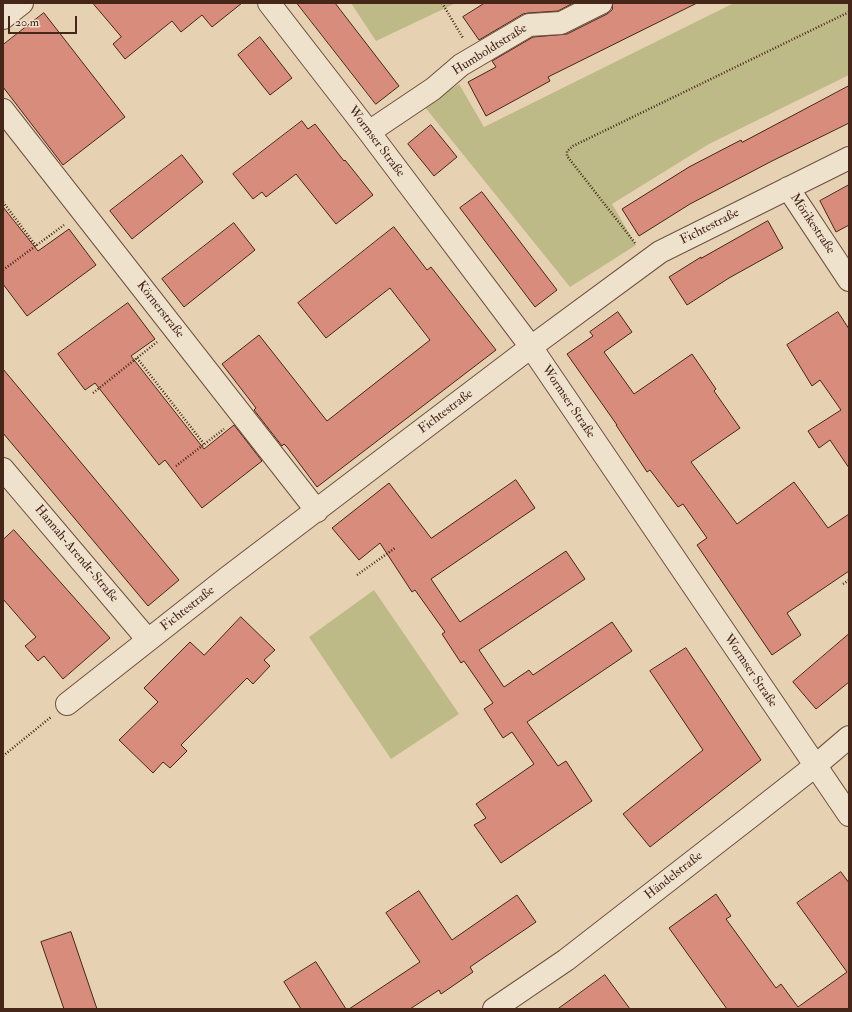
<!DOCTYPE html>
<html>
<head>
<meta charset="utf-8">
<style>
  body { margin:0 }
  #map { position:relative; width:852px; height:1012px; overflow:hidden; background:#e6d2b2; font-family:"IM FELL Double Pica",serif }
  canvas { display:block }
  .frame { position:absolute; inset:0; border:4px solid #462619; pointer-events:none }
  .scale { position:absolute; left:8px; top:16px; width:69px; height:18px; box-sizing:border-box; border:2px solid #462619; border-top:0; padding-left:5px; font-size:12px; line-height:14px; white-space:nowrap; color:#462619; -webkit-text-stroke:3px #efe2cd; paint-order:stroke }
</style>
</head>
<body>
<div id="map">
<canvas width="852" height="1012"></canvas>
<div class="frame"></div>
<div class="scale">20 m</div>
</div>
<script>
const g = document.querySelector('canvas').getContext('2d');
g.lineJoin = 'round';
function fillPath(path, color) { g.fillStyle = color; g.fill(path, 'evenodd'); }
function strokePath(path, color, width, dash) { g.strokeStyle = color; g.lineWidth = width; g.lineCap = dash ? 'butt' : 'round'; g.setLineDash(dash || []); g.stroke(path); }
function write(font, color, halo, rows, align = 'center') {
  g.font = font + ' "IM FELL Double Pica",serif'; g.lineWidth = 3; g.setLineDash([]); g.textBaseline = 'middle'; g.strokeStyle = halo; g.fillStyle = color; for (const [text, x, y, turn = 0] of rows) {
    g.save(); g.translate(x, y); g.rotate((+turn || 0) * Math.PI / 180); g.textAlign = isNaN(turn) ? turn : align; if (halo) g.strokeText(text, 0, 0); g.fillText(text, 0, 0); g.restore();
  }
}
fillPath(new Path2D(`
  M351 3H456L376 41Z
  M734 3H849V75L709 144 612 204 636 245 570 287 424 106 459 84 484 127Z
  M374 590 459 714 391 759 309 637Z`), '#bdba87');
const building = new Path2D(`
  M93 3H242L212 27 202 15 181 32 172 21 125 59 113 44 121 37Z
  M297 3H335L399 86 376 104Z
  M485 3H573L558 11 528 13 523 14 479 40 463 17Z
  M613 3H697L548 77 550 81 486 116 468 82 496 67 492 61 533 37 567 34 607 14 612 10Z
  M44 13 125 117 63 165 3 87V45Z
  M260 37 292 78 270 95 238 55Z
  M849 86V123L772 161 690 204 639 236 622 209 689 167 741 140 742 142Z
  M302 121 308 129 315 124 344 161 345 160 373 195 336 224 296 174 266 197 262 192 253 199 233 174Z
  M431 125 457 157 434 176 408 144Z
  M182 155 203 182 132 239 110 211Z
  M849 185V225L836 232 820 201Z
  M482 192 557 290 535 307 460 208Z
  M3 207 38 251 69 229 96 265 27 316 3 284Z
  M768 221 783 248 729 278 687 305 669 277 701 257V258Z
  M234 223 255 250 184 307 162 279Z
  M394 227 427 270 431 267 496 350 317 487 287 447 284 444 282 446 254 410 256 408 222 364 259 335 327 421 430 340 390 288 326 338 298 303Z
  M128 303 155 339 131 356 204 449 234 425 262 461 202 508 165 460 159 465 95 383 85 390 58 354Z
  M618 312 632 332 604 352 634 394 692 354 716 389 714 391 740 428 691 462 737 524 794 482 828 528 849 514V571L787 613 801 635 772 655 697 545 707 538 683 504 678 507 650 470 647 472 616 425H617L567 354 593 336 590 332Z
  M838 312 849 329V468L830 440 819 448 808 431 841 410 820 380 812 386 787 345Z
  M3 369 179 580 148 606 3 433Z
  M516 480 535 508 431 579 460 622 566 551 585 579 479 650 504 687 529 670 533 675 612 622 632 651 527 722 558 766 566 761 592 801 501 863 474 825 486 818 476 804 534 764 512 732 503 738 484 709 493 703 464 661 461 663 442 634 445 632 415 590 412 592 380 543 359 560 332 528 389 483 431 538Z
  M14 530 110 638 63 679 44 656 38 661 25 646 36 637 3 599V540Z
  M241 617 275 650 264 660 270 666 253 684 247 678 181 745 187 751 170 768 163 762 153 773 119 740 158 702 144 688 190 642 204 655Z
  M849 634V682L816 709 793 682Z
  M686 648 761 760 650 847 623 814 703 750 650 671Z
  M841 872 849 883V1009H727L669 928 716 894 731 916 726 919 776 988 781 984 798 1007 847 972 797 903Z
  M419 891 452 940 517 895 536 922 470 967 473 972 441 994 439 990 410 1009H349L420 962 386 913Z
  M71 932 97 1009H64L41 942Z
  M316 962 346 1009H301L284 982Z
  M605 975 630 1009H558Z`);
fillPath(building, '#d88c7c');
strokePath(building, '#462619', 1);
const minor = new Path2D(`
  M269 3 369 132 531 347 849 815
  M3 18 22 3
  M3 110 317 511
  M369 132 433 89 461 65 529 25 561 23 601 3
  M788 188 849 280
  M3 469 148 640
  M67 704 227 578 531 347 660 252 849 158
  M494 1009 566 960 750 817 815 766 849 737`);
strokePath(minor, '#6e513f', 24);
strokePath(new Path2D(`
  M442 3 463 38
  M3 202 36 246
  M635 243 567 156V151L573 146 849 12
  M3 270 64 225
  M137 358 204 444
  M93 393 157 342
  M176 466 224 429
  M357 575 395 548
  M843 584 849 580
  M3 756 51 717`), '#462619', 2.5, [1, 2]);
strokePath(minor, '#efe2cd', 22);
write('13px', '#462619', '#efe2cd', [
  ["Humboldtstraße",490,50,-32],
  ["Wormser Straße",376,142,53],
  ["Mörikestraße",812,224,56],
  ["Fichtestraße",710,227,-27],
  ["Körnerstraße",160,310,52],
  ["Wormser Straße",568,402,56],
  ["Fichtestraße",446,412,-37],
  ["Hannah-Arendt-Straße",76,554,50],
  ["Fichtestraße",188,609,-38],
  ["Wormser Straße",750,671,56],
  ["Händelstraße",674,876,-38]
]);
</script>
</body>
</html>
